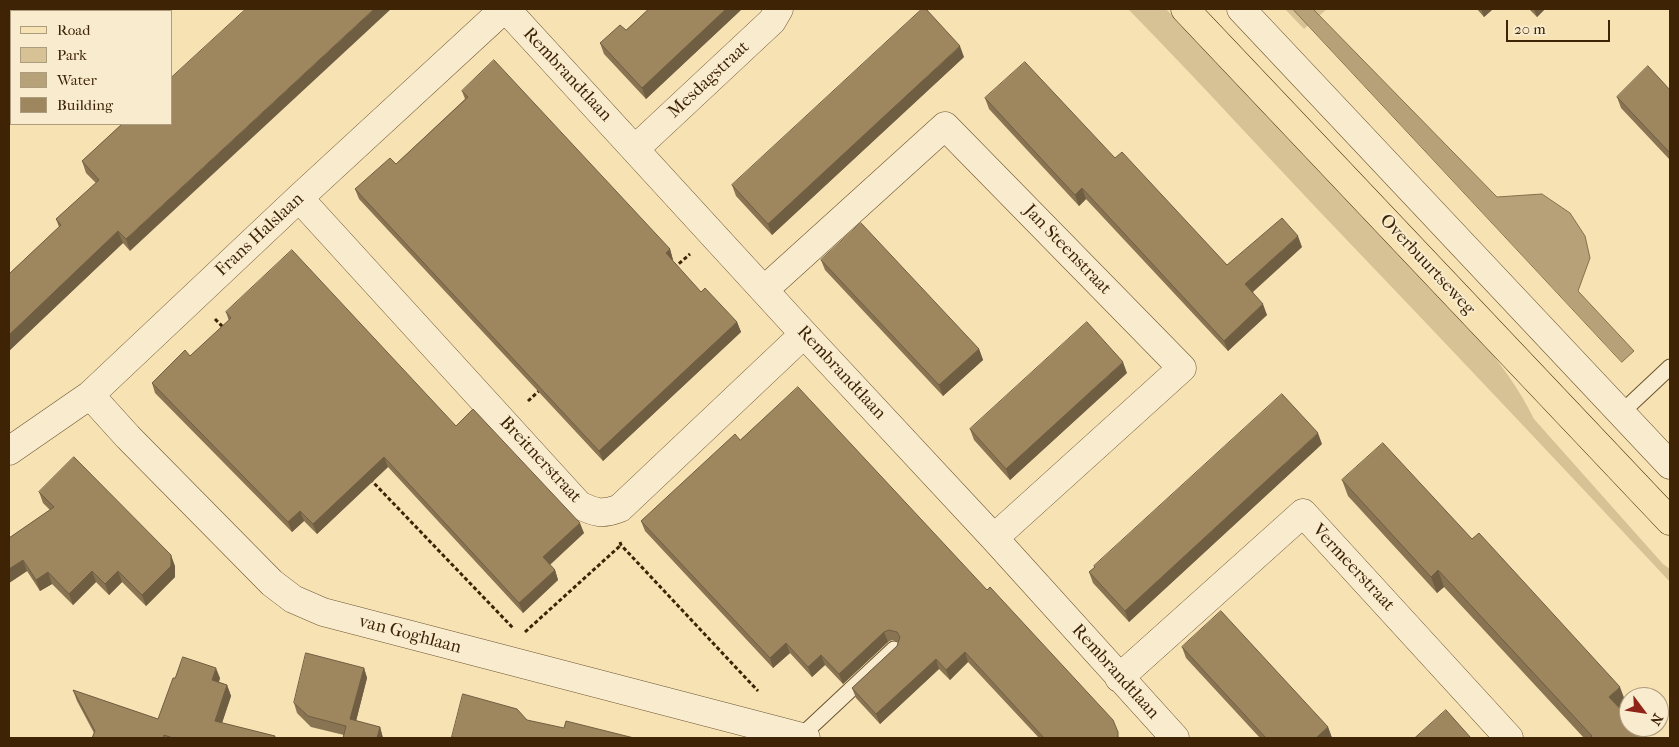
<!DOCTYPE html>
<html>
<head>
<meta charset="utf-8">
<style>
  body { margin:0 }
  #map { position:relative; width:1679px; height:747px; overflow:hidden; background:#f6e2b3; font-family:"IM FELL French Canon",serif }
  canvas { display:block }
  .frame { position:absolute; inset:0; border:10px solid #3e2305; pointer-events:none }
  .legend { position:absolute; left:10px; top:10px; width:162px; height:115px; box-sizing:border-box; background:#f9ecce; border:1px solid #ae9c7e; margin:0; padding:6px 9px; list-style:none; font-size:15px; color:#3e2305 }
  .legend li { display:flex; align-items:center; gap:10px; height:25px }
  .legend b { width:25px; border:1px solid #ae9c7e }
  .north { position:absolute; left:1619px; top:687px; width:50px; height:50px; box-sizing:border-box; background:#f9ecce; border:1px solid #ae9c7e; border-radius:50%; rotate:121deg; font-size:14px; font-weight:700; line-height:20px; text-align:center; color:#3e2305 }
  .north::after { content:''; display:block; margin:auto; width:18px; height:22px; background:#8f2418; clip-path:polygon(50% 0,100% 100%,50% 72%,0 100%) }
  .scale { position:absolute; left:1506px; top:20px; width:104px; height:22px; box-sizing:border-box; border:2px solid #3e2305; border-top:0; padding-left:6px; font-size:15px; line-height:18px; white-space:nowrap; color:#3e2305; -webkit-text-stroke:4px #f9ecce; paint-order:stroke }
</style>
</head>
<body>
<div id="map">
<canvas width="1679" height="747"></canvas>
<div class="frame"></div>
<ul class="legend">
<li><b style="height:6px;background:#f6e2b3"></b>Road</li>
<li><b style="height:14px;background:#d7c295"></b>Park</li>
<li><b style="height:14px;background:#b7a178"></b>Water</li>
<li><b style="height:14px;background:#9e865f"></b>Building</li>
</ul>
<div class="north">N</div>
<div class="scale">20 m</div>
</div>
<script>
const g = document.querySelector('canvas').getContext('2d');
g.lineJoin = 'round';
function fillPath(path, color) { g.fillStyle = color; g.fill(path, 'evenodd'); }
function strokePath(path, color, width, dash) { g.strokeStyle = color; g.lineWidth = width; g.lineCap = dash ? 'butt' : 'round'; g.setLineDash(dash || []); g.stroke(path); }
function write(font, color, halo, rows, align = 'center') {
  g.font = font + ' "IM FELL French Canon",serif'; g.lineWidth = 4; g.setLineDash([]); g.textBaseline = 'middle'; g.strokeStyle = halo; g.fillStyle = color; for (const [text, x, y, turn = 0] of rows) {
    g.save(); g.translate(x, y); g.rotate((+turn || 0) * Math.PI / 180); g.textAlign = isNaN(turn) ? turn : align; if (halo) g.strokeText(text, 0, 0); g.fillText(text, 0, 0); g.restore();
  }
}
fillPath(new Path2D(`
  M1128 9H1166C1247 92 1327 176 1406 261 1452 310 1505 358 1534 419L1663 564 1670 569V582C1562 466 1453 351 1343 236 1271 161 1201 83 1128 9Z
  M1285 9H1327L1304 29Z`), '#d7c295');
const water = new Path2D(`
  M1293 9H1313L1497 197 1542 194 1570 213 1585 236 1590 258 1578 291 1634 351 1622 362Z`);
fillPath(water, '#b7a178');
strokePath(water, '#876f4a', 1);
const service = new Path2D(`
  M1621 413 1670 367
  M800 737 894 649`);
const minor = new Path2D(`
  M506 9 804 334 994 538 1175 738
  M1241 9 1670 465
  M635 149 772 21 779 9
  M299 198 579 505C596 513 602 515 620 508L804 334
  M764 290 945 126 1182 368 994 538
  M90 395 128 437 272 583 293 599 323 612 806 738
  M9 451 90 395 299 198 504 9
  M1119 678 1303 513 1509 738`);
const primary = new Path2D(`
  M1185 9 1670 521`);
strokePath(service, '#6c5330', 17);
strokePath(minor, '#6c5330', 29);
strokePath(primary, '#3e2305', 29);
strokePath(new Path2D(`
  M674 268 690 254
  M215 319 225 329
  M528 401 540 390
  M370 479 513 628
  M620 542 621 545 758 691
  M525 632 621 545`), '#3e2305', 3, [4, 2.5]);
strokePath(service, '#f9ecce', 15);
strokePath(minor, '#f9ecce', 28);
strokePath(primary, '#f6e2b3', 28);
fillPath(new Path2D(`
  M21 9H127L125 11H23Z
  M649 9H742L646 99 604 54 600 43 626 30Z
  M1477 9H1493L1484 17Z
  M1529 9H1545L1537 17Z
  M964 57 772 235 736 196 732 185Z
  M1670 90V160L1621 108 1617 97Z
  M462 91 670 249 673 260 672 261 701 292 737 322 741 332 603 461 359 199 355 189 396 164 465 99Z
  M985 98 1115 158 1227 265 1302 247 1253 292 1267 315 1228 351 1086 199 1079 206 989 109Z
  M122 124 130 251 123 243 9 351V274L59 227 56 219 96 183 86 173 82 161Z
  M821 260 979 349 983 360 943 396 825 270Z
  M226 312 456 426 584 533 550 565 555 570 558 580 523 613 388 467 317 534 304 521 292 532 155 393 152 383 190 356 229 321Z
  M1127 373 1010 480 974 440 970 429Z
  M740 440 1120 738H1039L968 662 950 680 939 669 880 724 856 698 852 688 897 646 898 642 892 640 888 642 843 684 825 665 812 677 790 653 773 668 645 531 641 521Z
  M1322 444 1129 622 1093 583 1089 572 1094 568V566Z
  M1342 480 1472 539 1626 703 1620 708 1648 738H1584L1444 587 1437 593 1348 496Z
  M39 492 175 566V577L146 606 122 582 109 595 96 582 73 605 52 584 40 591 27 571 9 583V538L50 510 43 503Z
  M1182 647 1328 727 1332 738H1260L1186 658Z
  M364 668 367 678 356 721 380 727 383 738 344 735 311 727 297 713 294 703Z
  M175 678H220L219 682 227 685 231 696 222 723 275 736 276 738H92L94 733 77 701 73 690 158 719Z`), '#887352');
fillPath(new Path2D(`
  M105 9H127L125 11H103Z
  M374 9H391L130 251 126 239Z
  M726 9H742L646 99 642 88Z
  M1481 9H1493L1484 17Z
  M1534 9H1545L1537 17Z
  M960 46 964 57 772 235 768 224Z
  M1082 188 1086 199 1079 206 1075 195Z
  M118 231 123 243 9 351V335Z
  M1298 236 1302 247 1249 295 1245 284Z
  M670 249 673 260 669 263 666 253Z
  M1263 304 1267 315 1228 351 1224 341Z
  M737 322 741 332 603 461 599 451Z
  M979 349 983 360 943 396 939 385Z
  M1123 362 1127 373 1010 480 1006 469Z
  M1318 433 1322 444 1129 622 1125 611Z
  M384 457 388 467 317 534 313 524Z
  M300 511 304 521 292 532 288 522Z
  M580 523 584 533 546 568 543 557Z
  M171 555 175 566V577L146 606 142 595Z
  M23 560 27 571 9 583V569Z
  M555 570 558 580 523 613 519 603Z
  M1438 570 1444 587 1437 593 1431 577Z
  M92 571 96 582 73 605 69 594Z
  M118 571 122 582 109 595 105 584Z
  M48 572 52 584 40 591 36 580Z
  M884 632 888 642 843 684 839 674Z
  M786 643 790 653 773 668 770 658Z
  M965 652 968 662 950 680 946 670Z
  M821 655 825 665 812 677 808 667Z
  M936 659 939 669 880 724 876 714Z
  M216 668 220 678 216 691 212 680Z
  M364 668 367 678 354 729 350 719Z
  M227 685 231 696 219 732 215 721Z
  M1620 687 1626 703 1615 713 1609 697Z
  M380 727 383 738H377Z
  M1328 727 1332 738H1316Z`), '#6f5e42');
const building = new Path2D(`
  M29 9H105L103 11H32Z
  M246 9H374L126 239 118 231 9 335V274L61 225 56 219 99 180 82 161 122 124H171V78Z
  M649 9H726L642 88 600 43 620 25 626 30Z
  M922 9H926L960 46 768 224 732 185Z
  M494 60 670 249 666 253 701 292 705 288 737 322 599 451 355 189 390 158 396 164 468 97 462 91Z
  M1025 62 1115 158 1122 152 1227 265 1282 218 1298 236 1245 284 1263 304 1224 341 1082 188 1075 195 985 98Z
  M1648 66 1670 90V153L1617 97Z
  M861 223 979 349 939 385 821 260Z
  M292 250 456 426 473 409 580 523 543 557 555 570 519 603 384 457 313 524 300 511 288 522 152 383 185 350 190 356 231 318 226 312Z
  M1087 322 1123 362 1006 469 970 429Z
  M798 387 987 590 990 587 1113 720 1118 732V738H1044L965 652 946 670 936 659 876 714 852 688 897 646 900 637 897 632 889 630 884 632 839 674 821 655 808 667 786 643 770 658 641 521 735 434 740 440Z
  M1282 394 1318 433 1125 611 1089 572 1095 567 1094 566Z
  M1383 443 1472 539 1479 533 1620 687 1609 697 1629 718V727H1637L1648 738H1590L1592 736 1438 570 1431 577 1342 480Z
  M74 457 171 555V566L142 595 118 571 105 584 92 571 69 594 48 572 36 580 23 560 9 569V538L54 507 39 492Z
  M1221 611 1328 727 1316 738H1266L1182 647Z
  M306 653 364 668 350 719 380 727 377 738H343L346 726 308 716 294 703Z
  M183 657 216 668 212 680 227 685 215 721 275 736 274 738H173L164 735 163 738H92L95 731 73 690 158 719 173 678H175Z
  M463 694 517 709 527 720 564 728 566 721 634 738H456L452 737Z
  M1446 710 1471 738H1415Z`);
fillPath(building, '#9e865f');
strokePath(building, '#6f5e42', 1);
write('18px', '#3e2305', '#f9ecce', [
  ["Rembrandtlaan",567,75,47],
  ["Mesdagstraat",709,80,-43],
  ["Frans Halslaan",260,235,-43],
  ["Jan Steenstraat",1067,250,46],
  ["Overbuurtseweg",1427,265,47],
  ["Rembrandtlaan",841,373,47],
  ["Breitnerstraat",540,460,47],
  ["Vermeerstraat",1353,568,47],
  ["van Goghlaan",410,635,15],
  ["Rembrandtlaan",1115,672,48]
]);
</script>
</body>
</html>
